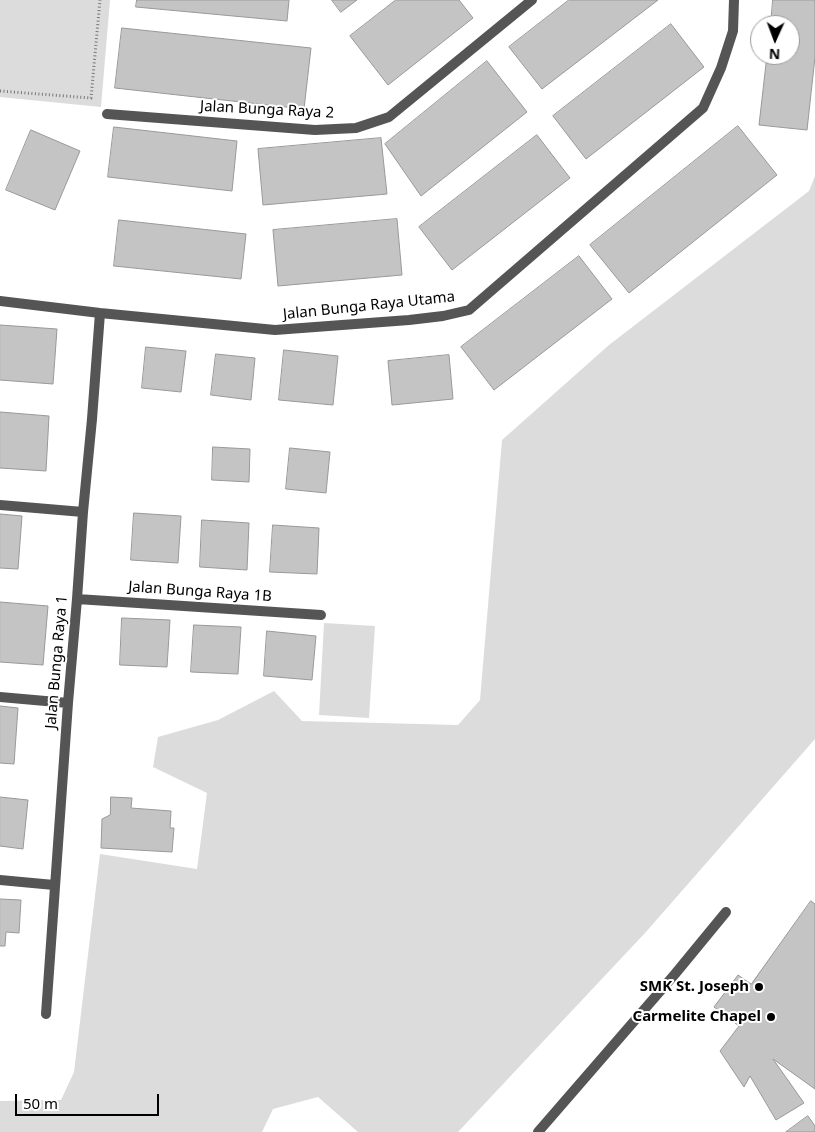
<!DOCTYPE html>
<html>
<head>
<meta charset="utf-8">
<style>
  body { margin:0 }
  #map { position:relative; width:815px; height:1132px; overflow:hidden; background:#fff; font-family:"Noto Sans",sans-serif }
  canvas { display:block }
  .north { position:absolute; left:750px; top:15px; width:50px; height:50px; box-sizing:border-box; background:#fff; border:1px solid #999; border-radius:50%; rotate:182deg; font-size:14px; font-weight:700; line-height:20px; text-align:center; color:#000 }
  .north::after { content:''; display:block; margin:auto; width:18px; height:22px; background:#000; clip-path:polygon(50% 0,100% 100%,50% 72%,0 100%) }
  .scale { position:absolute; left:15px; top:1094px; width:144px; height:22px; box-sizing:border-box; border:2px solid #000; border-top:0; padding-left:6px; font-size:15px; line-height:18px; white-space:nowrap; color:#000; -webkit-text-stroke:4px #fff; paint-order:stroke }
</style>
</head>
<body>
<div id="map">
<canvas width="815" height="1132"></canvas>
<div class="north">N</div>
<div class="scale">50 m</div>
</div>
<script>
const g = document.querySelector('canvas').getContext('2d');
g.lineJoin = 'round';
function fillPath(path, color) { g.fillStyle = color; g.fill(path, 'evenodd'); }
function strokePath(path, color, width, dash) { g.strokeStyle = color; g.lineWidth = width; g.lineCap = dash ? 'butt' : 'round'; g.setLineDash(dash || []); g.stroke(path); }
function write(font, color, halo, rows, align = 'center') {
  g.font = font + ' "Noto Sans",sans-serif'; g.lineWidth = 4; g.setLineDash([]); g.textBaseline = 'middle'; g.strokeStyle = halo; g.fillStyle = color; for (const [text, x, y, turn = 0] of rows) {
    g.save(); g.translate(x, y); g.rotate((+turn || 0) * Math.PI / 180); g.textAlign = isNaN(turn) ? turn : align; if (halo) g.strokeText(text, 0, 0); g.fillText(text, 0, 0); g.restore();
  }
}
fillPath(new Path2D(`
  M0 0H110L101 107 0 97Z
  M815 176V739L645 933 458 1132H358L318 1097 273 1109 262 1132H0V1101L61 1100 74 1072 100 854 197 869 207 793 153 767 158 737 218 720 274 691 302 721 458 725 480 700 502 440 609 345 809 191Z
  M324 623 375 626 369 718 319 715Z`), '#dcdcdc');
const building = new Path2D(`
  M137 0H289L287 21 136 7Z
  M332 0H357L341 12Z
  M396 0H459L473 18 388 85 350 36Z
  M569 0H658L542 89 509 47Z
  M773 0H815V57L807 130 759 125 767 55H790V25H771Z
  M671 24 704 67 586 159 553 116Z
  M122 28 311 48 304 109 115 88Z
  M487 61 527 112 421 196 385 144Z
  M738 126 777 175 629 293 590 245Z
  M114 127 237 141 232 191 108 177Z
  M31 130 80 151 55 210 6 190Z
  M537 135 570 178 452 270 419 227Z
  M381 138 387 194 263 205 258 149Z
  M397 219 402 275 278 286 273 230Z
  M119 220 246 234 241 279 114 266Z
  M579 256 612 299 494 390 461 347Z
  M0 325 57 329 53 384 0 380Z
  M146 347 186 351 181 392 142 388Z
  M284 350 338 356 333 405 279 400Z
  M216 354 255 358 251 400 211 395Z
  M449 355 453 399 392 405 388 361Z
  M0 412 49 416 46 471 0 468Z
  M213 447 250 449 249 482 212 480Z
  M290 448 330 452 326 493 286 489Z
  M134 513 181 516 178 563 131 560Z
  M0 514 22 516 18 569 0 568Z
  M202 520 249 523 247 570 200 567Z
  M273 525 319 528 317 574 270 572Z
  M0 602 48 606 43 665 0 662Z
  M122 618 170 620 167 667 120 665Z
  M194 625 241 627 238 674 191 672Z
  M267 631 316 636 312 680 264 676Z
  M0 706 18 708 14 764 0 763Z
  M0 797 28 800 23 849 0 846Z
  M111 797 132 798 131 808 171 811 170 828H174L172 852 101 848 102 819 110 815Z
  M0 899 21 900 19 933 6 932 5 946H0Z
  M811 901 815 904V1089L773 1059 804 1103 776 1120 750 1076 744 1087 720 1051 739 1026 714 1007 738 975 751 984Z
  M808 1116 815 1126V1132H786Z`);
fillPath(building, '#c4c4c4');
strokePath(building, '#999', 1);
strokePath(new Path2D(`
  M0 91 91 98 100 0`), '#777', 3, [1, 2.5]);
strokePath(new Path2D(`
  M107 114 315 130 356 128 389 117 532 0
  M0 301 100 313 275 330 409 320 443 316 469 310 703 108 721 68 733 31 734 0
  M0 505 83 512
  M77 599 321 615
  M0 697 68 703
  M0 880 54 885
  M46 1014 68 703 77 599 83 512 92 419 100 313
  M538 1132 675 974 726 912`), '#555', 10);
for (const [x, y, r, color] of [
  [759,987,5,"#000"],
  [771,1017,5,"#000"]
]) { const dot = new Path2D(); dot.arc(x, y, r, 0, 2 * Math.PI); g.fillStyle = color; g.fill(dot); strokePath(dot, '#fff', 2); }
write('15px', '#000', '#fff', [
  ["Jalan Bunga Raya 2",267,110,3],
  ["Jalan Bunga Raya Utama",369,306,-6],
  ["Jalan Bunga Raya 1B",200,592,4],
  ["Jalan Bunga Raya 1",57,662,-85]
]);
write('bold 15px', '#000', '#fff', [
  ["SMK St. Joseph",749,987],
  ["Carmelite Chapel",761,1017]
], 'right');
</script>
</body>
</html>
